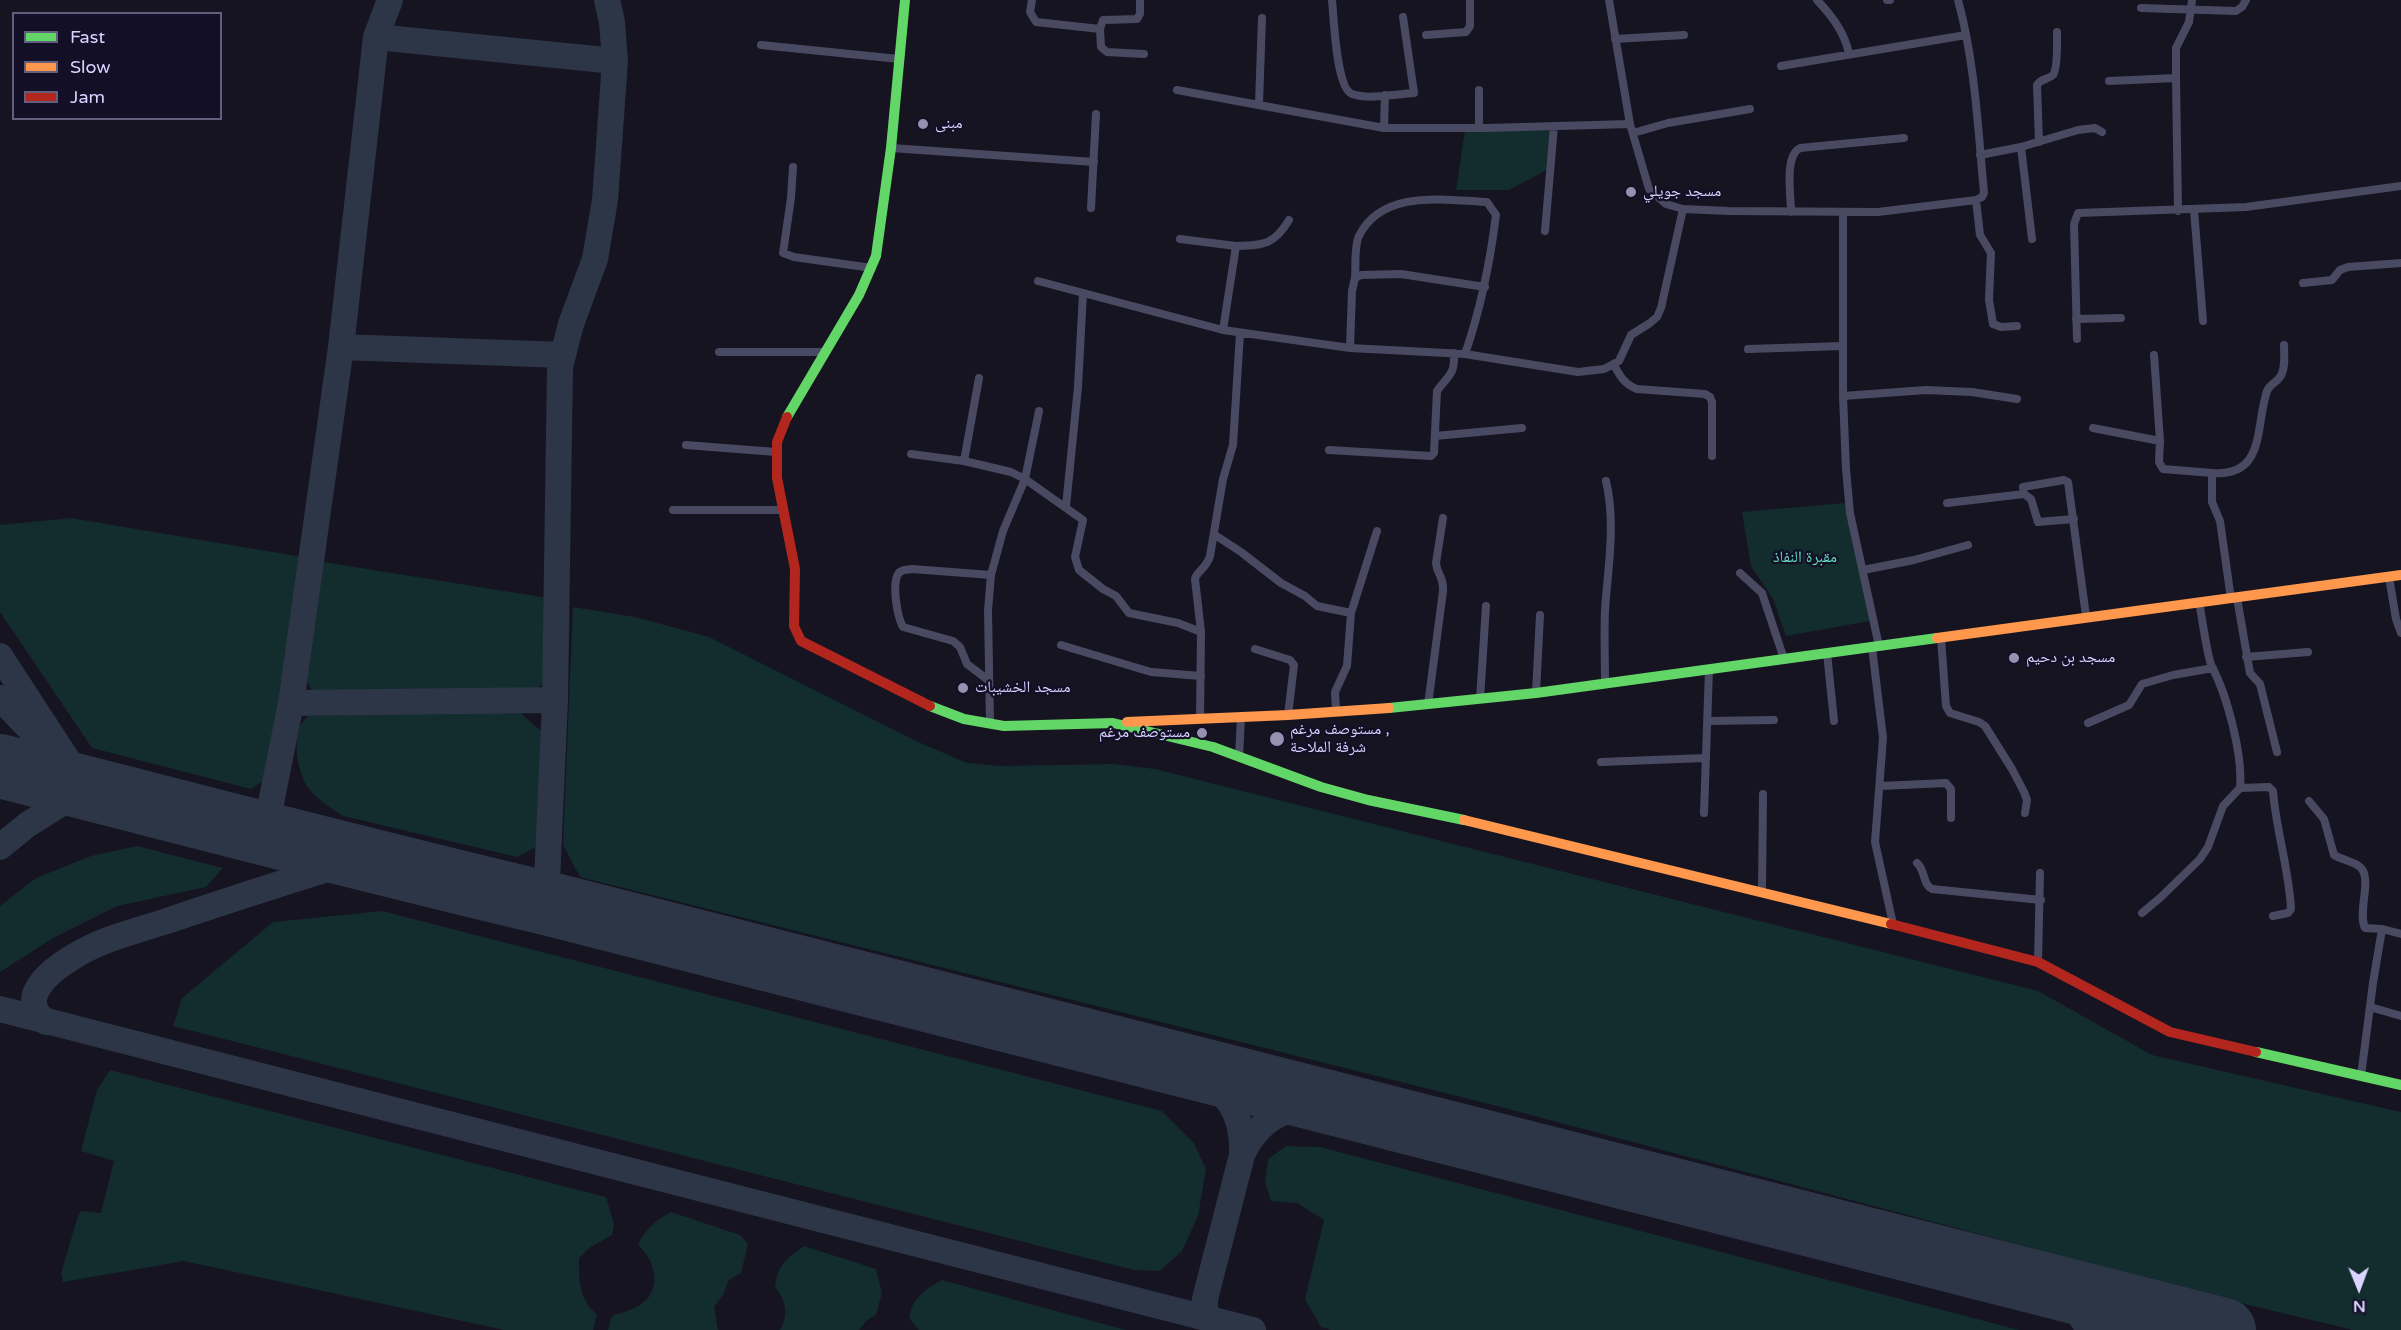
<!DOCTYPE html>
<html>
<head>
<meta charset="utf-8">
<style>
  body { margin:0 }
  #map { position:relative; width:2401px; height:1330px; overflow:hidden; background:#161421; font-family:"Varela Round",sans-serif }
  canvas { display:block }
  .legend { position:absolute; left:12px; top:12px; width:210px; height:108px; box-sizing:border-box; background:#130f26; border:2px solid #625e7d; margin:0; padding:8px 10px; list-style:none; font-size:18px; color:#d9d4ff }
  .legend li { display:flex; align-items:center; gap:12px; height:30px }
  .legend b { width:30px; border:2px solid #625e7d }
  .north { position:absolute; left:2329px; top:1258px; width:60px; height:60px; -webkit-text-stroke:4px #130f26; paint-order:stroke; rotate:179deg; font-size:16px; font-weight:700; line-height:24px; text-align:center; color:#d9d4ff }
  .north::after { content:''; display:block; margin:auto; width:21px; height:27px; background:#d9d4ff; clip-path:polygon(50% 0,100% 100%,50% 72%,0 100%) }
</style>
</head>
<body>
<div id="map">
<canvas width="2401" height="1330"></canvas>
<ul class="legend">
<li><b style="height:8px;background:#63d668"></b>Fast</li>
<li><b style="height:8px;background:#ff974d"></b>Slow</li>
<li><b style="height:8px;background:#b3261e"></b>Jam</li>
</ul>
<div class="north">N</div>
</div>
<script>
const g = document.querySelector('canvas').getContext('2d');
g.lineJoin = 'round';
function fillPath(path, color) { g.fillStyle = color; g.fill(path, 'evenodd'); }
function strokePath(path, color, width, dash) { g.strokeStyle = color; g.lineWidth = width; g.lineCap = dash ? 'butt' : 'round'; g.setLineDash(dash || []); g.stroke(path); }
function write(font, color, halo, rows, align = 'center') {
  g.font = font + ' "Varela Round","Noto Naskh Arabic",sans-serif'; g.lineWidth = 4.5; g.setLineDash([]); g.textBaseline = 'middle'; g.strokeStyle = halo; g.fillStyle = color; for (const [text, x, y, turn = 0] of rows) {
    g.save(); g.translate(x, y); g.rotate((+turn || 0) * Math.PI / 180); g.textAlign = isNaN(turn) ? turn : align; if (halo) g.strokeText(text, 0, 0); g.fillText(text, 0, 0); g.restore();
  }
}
fillPath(new Path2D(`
  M1550 130 1547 170 1509 190H1456L1465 131Z
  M1845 503 1870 621 1786 636 1773 599 1751 566 1742 512Z
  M71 518 303 557 266 779 251 789 92 748 0 612V525Z
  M317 561 548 598 549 671 545 682 530 694 326 697C313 692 307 688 305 673Z
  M573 607 635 617 709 637 916 741 967 763 1000 766 1113 764 1155 769 2038 991 2152 1055 2401 1112V1330H2353L2212 1296 1497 1106 580 877 563 845Z
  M518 711 541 731 545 743 544 837 534 848 517 857 343 816C331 808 319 801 310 790 298 775 293 746 300 727 301 723 305 719 308 716Z
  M137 846 223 868 206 887 117 906 53 938 0 972V906L36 878 91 856Z
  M382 911 1162 1111 1194 1143 1206 1169 1198 1216 1182 1251 1160 1271 1134 1270 173 1026 182 998 273 922Z
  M110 1070 606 1197 614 1224 612 1235 589 1248 579 1258C579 1282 579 1298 597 1315L593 1330H504L184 1261 63 1282 61 1273 78 1216 81 1211 101 1213 114 1161 81 1151 97 1090Z
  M1286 1146 1320 1147 2019 1330H1332L1321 1327 1305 1299 1324 1220 1297 1203 1271 1201 1265 1182 1268 1159Z
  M671 1212 740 1235 748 1244 741 1273 729 1280 723 1295 714 1307 718 1330H608L612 1316C624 1312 637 1309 646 1300 662 1284 653 1258 638 1245 646 1228 655 1221 671 1212Z
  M804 1246 876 1269 882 1293 876 1315 866 1321 859 1330H780C789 1314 786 1301 775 1287 778 1264 786 1259 804 1246Z
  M942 1280 1126 1330H919L909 1318C914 1296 923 1291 942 1280Z`), '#132c2d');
strokePath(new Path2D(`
  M376 37 615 61
  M341 347 563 355
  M0 656 86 788 0 698
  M291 703 555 700
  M265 833 291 703 341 347 376 37 390 0
  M0 847 27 825 86 788
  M546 903 555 700 560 367 571 324 595 259 605 200 615 61 612 22 607 0
  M0 1009 1253 1330
  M46 1022C15 998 51 970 73 957 101 939 136 931 167 921 231 899 295 879 359 859
  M1189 1067C1225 1092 1244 1109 1242 1155L1205 1299V1310L1209 1319
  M1242 1155C1259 1117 1288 1106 1327 1103
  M2039 1283C2061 1296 2077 1307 2089 1330
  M2128 1330 2168 1316`), '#2c3646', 26);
strokePath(new Path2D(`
  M0 766C182 812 363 860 546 903L2224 1330`), '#2c3646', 64);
strokePath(new Path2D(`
  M1032 0 1030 12 1036 22 1100 29
  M1140 0V14L1137 19 1103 20 1100 29 1101 47 1107 52 1144 54
  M1332 0C1334 18 1336 88 1352 94 1370 100 1396 94 1414 93L1403 17
  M1609 0 1630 124 1649 189 1666 204 1683 209 1729 211 1878 212 1976 200 1982 197 1984 193C1978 129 1975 62 1958 0
  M1817 0C1832 16 1845 33 1849 54
  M1887 0H1890
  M2141 8 2236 11 2242 7 2246 0
  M1426 35 1466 32 1470 26V0
  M1615 39 1684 35
  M761 45 899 59
  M1781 66 1966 35
  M2176 78V48L2189 22 2192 0
  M2109 81 2176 78 2178 211
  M1177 90 1384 128H1486L1630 124
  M1479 90V128
  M1259 104 1262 18
  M1384 128 1385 95
  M1633 133 1668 123 1750 109
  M2039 142 2037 85C2041 78 2048 80 2053 75 2058 69 2057 40 2057 32
  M2021 147 2032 239
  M891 148 1094 162
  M1980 155 2021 147 2078 130 2095 128 2102 132
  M793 167 791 198 783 253 794 257 872 268
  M1976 200 1980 235 1991 253 1989 300 1993 324 2001 327 2017 326
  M1091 208 1096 114
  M2194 210 2203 321
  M1791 212C1791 195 1784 156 1800 148L1904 138
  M1843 212V396L1846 469 1850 513 1879 646
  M1545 231 1554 126
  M1180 239 1236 246 1223 330
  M1236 246C1264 245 1274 245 1289 220
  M1355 278C1356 266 1354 246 1359 236 1382 189 1445 200 1487 202L1496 215C1490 263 1481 308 1465 354
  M1038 281 1223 330 1350 348 1465 354 1578 372 1604 369 1619 361 1631 335 1650 323 1657 317 1661 308 1683 209
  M2303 283 2332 280 2340 270 2348 267 2401 263
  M2076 319 2121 318
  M2077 339 2074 224 2078 213 2246 207 2401 186
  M1350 348 1352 291 1355 278 1361 275 1401 274 1485 287
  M1748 349 1843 346
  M719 352H824
  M2154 355 2160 441 2159 462 2163 469 2212 473V502L2220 521 2231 599
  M1614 365C1620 376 1624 384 1637 389L1705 394 1710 397 1712 402V456
  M1843 396 1926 390 1972 392 2017 399
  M2093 428 2160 441
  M1435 436 1522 428
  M686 445 776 452
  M1329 450 1431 456 1434 453 1437 391C1448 375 1455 376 1454 353
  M911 454 964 461 1011 472 1025 479 1083 520 1075 557 1079 570 1103 589 1116 596 1129 613 1178 623 1201 632
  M964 461 979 378
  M2212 473C2266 477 2255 427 2267 391 2270 384 2276 383 2280 377 2286 369 2284 354 2284 345
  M2024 494 2031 499 2038 522 2074 519
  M1947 503 2024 494 2023 487 2064 480 2068 482 2086 616
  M1066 506 1078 387 1083 293
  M673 510H783
  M1215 535 1241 552 1281 583 1305 596 1317 606 1351 613
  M1863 570 1914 560 1968 545
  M1740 573 1762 593 1784 659
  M2389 577 2396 619 2401 633
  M2237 598 2250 673 2260 684 2277 752
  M1941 638 1946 706 1950 713 1979 722 1985 726 2012 769 2024 792 2027 800 2025 813
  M1061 645 1151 672 1201 676
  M1872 647 1883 738 1875 842 1893 924
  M1255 649 1290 660 1294 665 1288 715
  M1827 653 1834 721
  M2246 657 2308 652
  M988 680 967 664 960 647 953 641 903 627C897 616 892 585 898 574 901 569 907 570 912 569L991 575
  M1605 684C1605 659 1604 634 1605 610 1608 567 1616 523 1606 481
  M1536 693 1540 615
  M1480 699 1486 606
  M1428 705 1443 591C1444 575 1437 576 1436 563L1443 518
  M1336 712 1335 692 1347 666 1351 613 1377 531
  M1200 719 1201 632 1195 579C1197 571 1206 569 1210 556L1223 479 1233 445 1240 333
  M1708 721 1774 720
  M2088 723 2129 705 2142 684 2173 675 2213 668
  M990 724 988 610 991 575 1003 531 1025 479 1039 411
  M1239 757 1241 717
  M1601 762 1706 758
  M1880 786 1946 783 1951 789V818
  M2240 788 2269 787 2273 791C2276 830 2289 869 2291 909L2288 913 2273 916
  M2309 801 2324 819 2334 855C2342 860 2353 861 2360 867 2373 878 2357 912 2365 928L2382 929
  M1704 813 1709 669
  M1917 863C1926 871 1922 884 1932 889L2041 900
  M1762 891 1763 794
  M2142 913 2161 897 2200 859 2208 847 2223 806 2240 788C2243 755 2227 695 2212 667 2207 657 2202 616 2199 602
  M2038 962 2040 873
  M2370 1007 2401 1016
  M2361 1076 2373 983 2382 929 2401 934`), '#4a4962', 8);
strokePath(new Path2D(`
  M787 417 859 295 876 256 891 148 905 0
  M930 706 964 719 1004 726 1113 723 1213 747 1321 787 1368 800 1464 820
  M1389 708 1536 693 1937 638
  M2256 1052 2401 1085`), '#63d668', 10);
strokePath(new Path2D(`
  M1937 638 2401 575
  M1127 722 1288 715 1389 708
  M1464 820 1891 924`), '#ff974d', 10);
strokePath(new Path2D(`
  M787 417 777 442V478L795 569 794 626 801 641 930 706
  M1891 924 2038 962 2170 1032 2256 1052`), '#b3261e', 10);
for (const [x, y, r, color] of [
  [923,124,6,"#9591b1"],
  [1631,192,6,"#9591b1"],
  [2014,658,6,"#9591b1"],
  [963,688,6,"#9591b1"],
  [1202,733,6,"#9591b1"],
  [1277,739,8,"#9591b1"]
]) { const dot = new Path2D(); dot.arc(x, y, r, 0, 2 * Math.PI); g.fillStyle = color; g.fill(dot); strokePath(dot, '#130f26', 2); }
write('16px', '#d9d4ff', '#130f26', [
  ["مبنى",935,124],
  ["مسجد جويلي",1643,192],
  ["مسجد بن دحيم",2026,658],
  ["مسجد الخشيبات",975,688],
  ["مستوصف مرغم ,",1290,730],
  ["شرفة الملاحة",1290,748],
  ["مستوصف مرغم",1190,733,"right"]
], 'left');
write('16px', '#5fe0c0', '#130f26', [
  ["مقبرة النفاذ",1805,558]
]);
</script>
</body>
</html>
